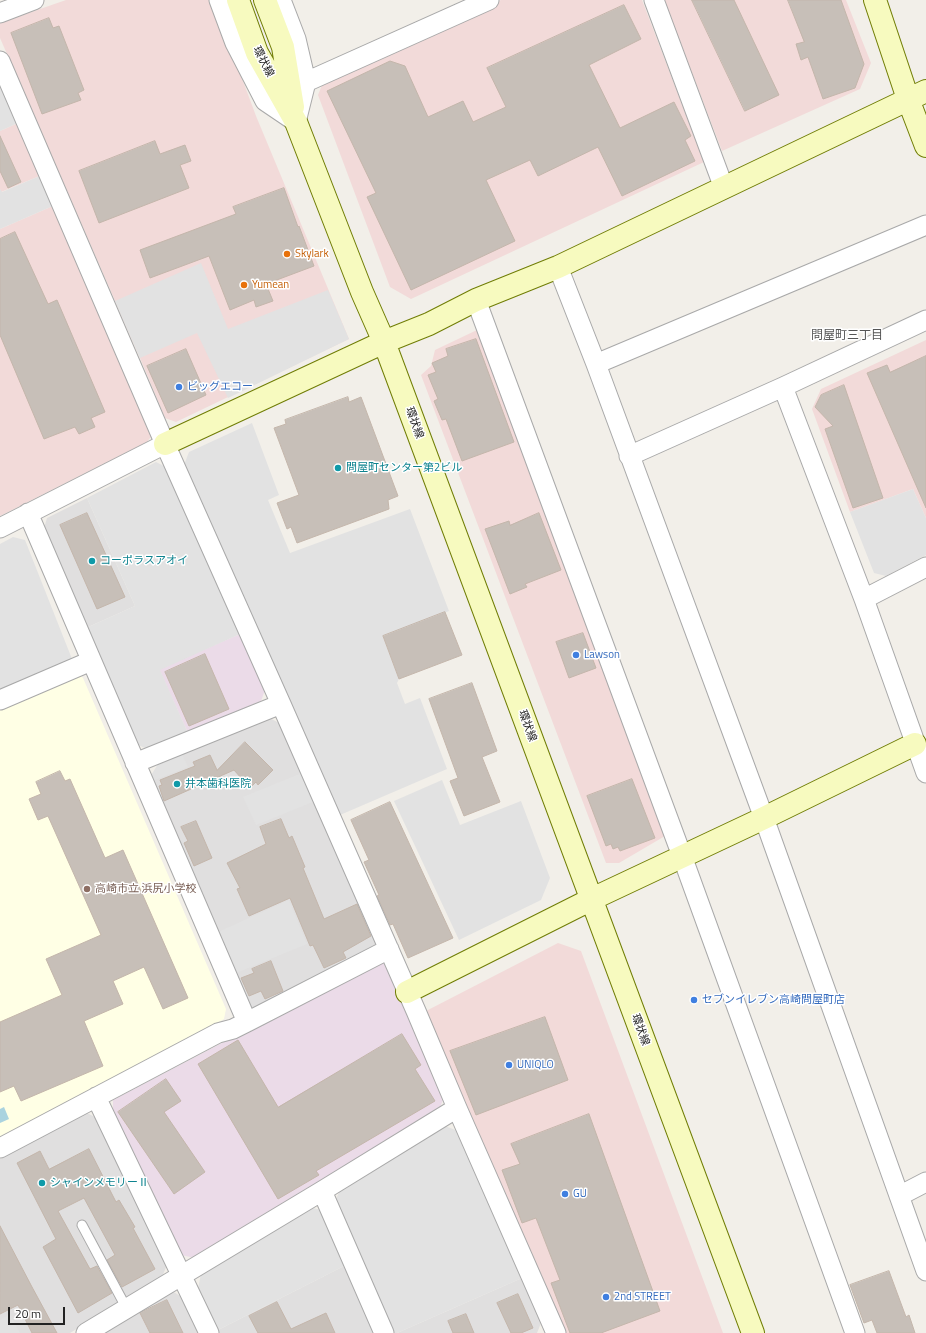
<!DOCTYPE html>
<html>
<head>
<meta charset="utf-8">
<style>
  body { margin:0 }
  #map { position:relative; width:926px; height:1333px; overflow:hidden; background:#f2efe9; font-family:"Titillium Web",sans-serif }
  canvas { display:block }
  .scale { position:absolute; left:8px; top:1307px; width:57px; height:18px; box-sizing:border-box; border:2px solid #222; border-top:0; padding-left:5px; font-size:12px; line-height:14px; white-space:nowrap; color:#222; -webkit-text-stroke:3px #fff; paint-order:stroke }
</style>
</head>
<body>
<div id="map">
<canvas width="926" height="1333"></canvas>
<div class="scale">20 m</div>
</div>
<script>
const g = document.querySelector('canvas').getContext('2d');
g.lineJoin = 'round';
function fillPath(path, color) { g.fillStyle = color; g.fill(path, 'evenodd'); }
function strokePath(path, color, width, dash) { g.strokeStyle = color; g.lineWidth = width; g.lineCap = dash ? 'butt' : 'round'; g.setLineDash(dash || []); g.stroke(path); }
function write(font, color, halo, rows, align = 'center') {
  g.font = font + ' "Titillium Web","Noto Sans JP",sans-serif'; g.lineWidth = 3; g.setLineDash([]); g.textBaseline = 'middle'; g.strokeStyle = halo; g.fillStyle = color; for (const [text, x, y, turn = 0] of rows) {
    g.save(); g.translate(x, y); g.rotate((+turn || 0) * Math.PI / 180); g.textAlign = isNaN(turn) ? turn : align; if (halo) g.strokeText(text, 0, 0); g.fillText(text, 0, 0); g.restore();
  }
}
fillPath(new Path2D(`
  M87 498 135 606 86 628 44 528 47 518Z
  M268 717 279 723 378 947 253 1013 152 781 158 764Z
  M87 1113 97 1118 167 1265 162 1277 70 1333H0V1159Z
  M346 1265 374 1333H219L218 1330Z
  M522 1278 541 1323 537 1333H397Z
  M172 1291 182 1297 199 1333H103Z`), '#e0dfdf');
fillPath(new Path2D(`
  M66 0H213L256 116 349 339 176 422 165 418 140 358 0 38V23Z
  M501 0H642L704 162 411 299 390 287 318 95 322 85Z
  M664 0H846L871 63 860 89 722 151Z
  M18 123 42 175 1 192 0 189V131Z
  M55 205 153 434 147 442 0 516V229Z
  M477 330 665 836 619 863H606L421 375 431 366 435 350Z
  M926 340V518L913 489 850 512 812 409 821 389Z
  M558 943 581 951 723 1333H565L426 1011Z`), '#f2dad9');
fillPath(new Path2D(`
  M240 634 265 690 261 701 188 733 159 669Z
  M382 959 444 1097 439 1110 195 1258 181 1255 113 1110V1100Z`), '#ebdbe8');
fillPath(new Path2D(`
  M80 675 83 678 226 1009 224 1019 0 1138V710Z`), '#ffffe5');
fillPath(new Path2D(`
  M0 81 18 123 0 131Z
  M42 175 55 205 0 229V189L2 192Z
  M201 263 228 329 328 290 349 339 228 398 197 333 140 358 115 301Z
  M252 423 279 495 268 500 290 553 410 509 449 611 383 636 399 679 397 683 405 704 420 698 447 769 340 815 184 465 189 452Z
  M156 462 166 467 240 634 160 670 188 733 150 750 138 745 86 628 135 606 87 498Z
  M913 489 926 518V555L886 576 874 573 850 512Z
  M13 537 25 540 72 659 0 690V544Z
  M182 754 188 767 152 781 150 777 158 764Z
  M302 773 315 801 256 825 243 797Z
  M442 780 460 825 521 801 550 878 541 900 459 940 394 801Z
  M289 900 307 944 236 973 218 932Z
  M445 1126 458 1131 522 1278 397 1333H394L336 1199 341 1188Z
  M309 1207 321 1210 346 1265 218 1330 198 1289 201 1274Z
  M10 1314 20 1333H0V1320Z`), '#e2e2e2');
fillPath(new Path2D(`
  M4 1107 9 1119 0 1123V1109Z`), '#aad3df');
const building = new Path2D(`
  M692 0H734L779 95 745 111Z
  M788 0H841L864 64 855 88 823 99 808 57 801 60 796 44 804 42Z
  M624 5 641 39 589 65 620 128 674 102 691 136 685 140 695 161 622 196 598 147 538 176 530 160 486 180 515 241 411 290 367 197 376 193 327 91 390 61 405 66 428 117 463 101 473 122 506 107 487 68Z
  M49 18 53 28 59 26 84 90 78 93 81 100 42 114 11 33Z
  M0 136 21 182 8 188 0 171Z
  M155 141 160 154 185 145 191 161 180 165 189 188 99 223 79 171Z
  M284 188 298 227 299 226 314 266 266 284 273 301 256 307 254 300 230 310 209 256 150 278 140 250 236 214 233 207Z
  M15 232 48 304 57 300 105 412 91 418 95 427 79 434 75 427 44 439 0 335V239Z
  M476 339 514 442 462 461 446 419 442 420 434 401 438 399 428 375 436 372 432 363 448 356 446 349Z
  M186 349 206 395 168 413 147 366Z
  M926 356V508L867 373 887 365 890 372Z
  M844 385 883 498 853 508 825 429 833 426 815 407 821 395Z
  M348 397 349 402 361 397 398 496 388 500 389 509 297 543 291 527 287 529 277 503 299 495 274 428 286 424 285 420Z
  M87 513 125 597 97 609 60 525Z
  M539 513 561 570 525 584 527 587 510 594 485 529 509 521 510 525Z
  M445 612 462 655 399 679 383 636Z
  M583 633 596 668 569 678 556 642Z
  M205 654 229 709 189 726 165 672Z
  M472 683 497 751 482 757 500 802 464 816 450 781 458 778 429 699Z
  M245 742 273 770 258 785 256 782 250 788 234 770 164 801 159 786 162 785 160 780 195 766 193 762 210 755 217 770Z
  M60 771 65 781 70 779 105 858 123 850 188 998 163 1009 144 967 113 981 123 1004 84 1021 103 1066 21 1101 14 1086 0 1092V1022L62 995 46 959 101 935 48 816 38 820 29 799 41 794 36 782Z
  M632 779 655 838 620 851 618 847 613 849 611 844 606 846 587 796Z
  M390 802 453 938 408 958 393 924 390 925 377 896 379 895 364 862 369 860 351 820Z
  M281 819 289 838 292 836 305 867 303 868 324 919 357 904 371 936 343 952 346 958 324 968 313 945 310 946 290 898 249 916 237 889 240 888 227 863 266 844 260 827Z
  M196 821 212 858 194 866 184 843 188 841 181 827Z
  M271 961 283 991 265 999 261 991 249 996 241 978 254 973 252 969Z
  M545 1017 568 1080 476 1115 450 1051Z
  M402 1034 421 1065 415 1069 435 1101 316 1171 319 1175 278 1199 198 1064 238 1040 278 1107Z
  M166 1079 181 1101 164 1112 205 1172 174 1194 118 1112Z
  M589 1114 660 1311 601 1333H570L551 1283 560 1280 536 1218 522 1223 502 1170 520 1164 511 1144Z
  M89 1149 116 1202 119 1200 135 1227 133 1228 155 1269 122 1287 107 1260 115 1255 84 1198 58 1211 90 1269 97 1266 112 1293 78 1313 43 1247 56 1239 17 1163 40 1151 49 1169Z
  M0 1226 32 1287 57 1333H32L18 1305 0 1314Z
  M889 1271 906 1317 909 1315 915 1333H877L872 1320 864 1323 850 1285Z
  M518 1294 533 1328 521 1333H511L497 1303Z
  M167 1300 183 1333H150L140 1313Z
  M277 1302 291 1329 326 1313 335 1333H258L249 1316Z
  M466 1314 474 1333H453L448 1321Z`);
fillPath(building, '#c7bfb8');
strokePath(building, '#c4b6ab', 1);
const lane = new Path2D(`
  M82 1225 127 1309`);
const street = new Path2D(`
  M219 0 235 43 265 101 296 122 306 82 296 39 281 0
  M654 0 724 188
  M0 13 34 0
  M0 61 165 444 281 704 416 1011 457 1108 556 1333
  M306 82 489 0
  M558 267 596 364 764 818 926 1271
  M476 300 682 856 855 1333
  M596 364 926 225
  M783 387 864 599 926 773
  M629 456 783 387 926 320
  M28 513 247 1022
  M0 528 165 444
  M864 599 926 567
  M0 700 91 661
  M135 763 281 704
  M96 1097 209 1333
  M0 1148 218 1033 233 1029 247 1022 389 949
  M322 1191 384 1333
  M899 1196 926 1182
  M86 1333 322 1191 457 1108`);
const secondary = new Path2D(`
  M238 0 257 53 296 122 362 292 384 342 753 1333
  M265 0 283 47 293 107
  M875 0 908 99 926 146
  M165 444 384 342 429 324 476 300 558 267 926 91
  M407 992 592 899 764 818 915 744`);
strokePath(lane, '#a9a9a9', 11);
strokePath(street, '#a9a9a9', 21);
strokePath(secondary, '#707d05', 24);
strokePath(lane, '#fff', 9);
strokePath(street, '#fff', 19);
strokePath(secondary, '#f7fabf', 22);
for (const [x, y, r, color] of [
  [287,254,4,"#e8710a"],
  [244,285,4,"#e8710a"],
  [179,387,4,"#3f7fe0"],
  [338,468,4,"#0f9aa8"],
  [92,561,4,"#0f9aa8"],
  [576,655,4,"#3f7fe0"],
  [177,784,4,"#0f9aa8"],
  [87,889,4,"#8d6e63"],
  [694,1000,4,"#3f7fe0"],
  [509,1065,4,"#3f7fe0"],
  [42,1183,4,"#0f9aa8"],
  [565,1194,4,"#3f7fe0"],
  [606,1297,4,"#3f7fe0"]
]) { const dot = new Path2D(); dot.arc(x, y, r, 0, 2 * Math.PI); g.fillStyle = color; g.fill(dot); strokePath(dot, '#fff', 1.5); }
write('11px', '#222', '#fff', [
  ["環状線",263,62,63],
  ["環状線",414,423,70],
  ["環状線",527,726,70],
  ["環状線",640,1030,70]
]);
write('11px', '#c56008', '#fff', [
  ["Skylark",295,254],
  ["Yumean",252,285]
], 'left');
write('11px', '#366cbe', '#fff', [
  ["ビッグエコー",187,387],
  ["Lawson",584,655],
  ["セブンイレブン高崎問屋町店",702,1000],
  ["UNIQLO",517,1065],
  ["GU",573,1194],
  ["2nd STREET",614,1297]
], 'left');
write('11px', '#0d838f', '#fff', [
  ["問屋町センター第2ビル",346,468],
  ["コーポラスアオイ",100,561],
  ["井本歯科医院",185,784],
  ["シャインメモリーⅡ",50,1183]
], 'left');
write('11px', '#785e54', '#fff', [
  ["高崎市立 浜尻小学校",95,889]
], 'left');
write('12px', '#555', '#fff', [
  ["問屋町三丁目",847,336]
]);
</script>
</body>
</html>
